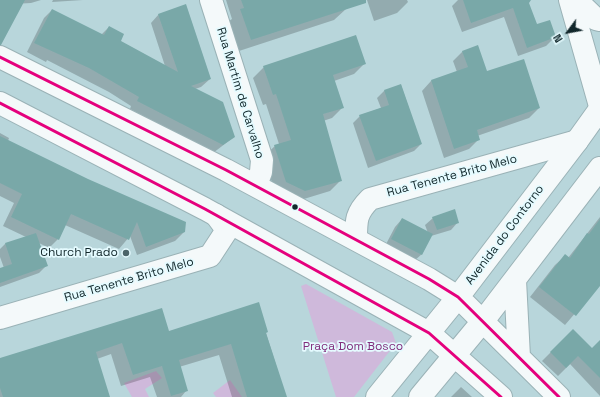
<!DOCTYPE html>
<html>
<head>
<meta charset="utf-8">
<style>
  body { margin:0 }
  #map { position:relative; width:600px; height:397px; overflow:hidden; background:#b8d6db; font-family:"Space Grotesk",sans-serif }
  canvas { display:block }
  .north { position:absolute; left:548px; top:12px; width:40px; height:40px; -webkit-text-stroke:3px #e5fbff; paint-order:stroke; rotate:238deg; font-size:11px; font-weight:700; line-height:16px; text-align:center; color:#11272b }
  .north::after { content:''; display:block; margin:auto; width:14px; height:18px; background:#11272b; clip-path:polygon(50% 0,100% 100%,50% 72%,0 100%) }
</style>
</head>
<body>
<div id="map">
<canvas width="600" height="397"></canvas>
<div class="north">N</div>
</div>
<script>
const g = document.querySelector('canvas').getContext('2d');
g.lineJoin = 'round';
function fillPath(path, color) { g.fillStyle = color; g.fill(path, 'evenodd'); }
function strokePath(path, color, width, dash) { g.strokeStyle = color; g.lineWidth = width; g.lineCap = dash ? 'butt' : 'round'; g.setLineDash(dash || []); g.stroke(path); }
function write(font, color, halo, rows, align = 'center') {
  g.font = font + ' "Space Grotesk",sans-serif'; g.lineWidth = 3.5; g.setLineDash([]); g.textBaseline = 'middle'; g.strokeStyle = halo; g.fillStyle = color; for (const [text, x, y, turn = 0] of rows) {
    g.save(); g.translate(x, y); g.rotate((+turn || 0) * Math.PI / 180); g.textAlign = isNaN(turn) ? turn : align; if (halo) g.strokeText(text, 0, 0); g.fillText(text, 0, 0); g.restore();
  }
}
fillPath(new Path2D(`
  M306 284 392 332 396 343 354 397H336L301 286Z
  M156 371 162 378 145 389 149 397H132L124 383Z
  M230 380 242 397H216L213 393Z`), '#cfb9db');
fillPath(new Path2D(`
  M0 0H41L31 3 14 4 0 40Z
  M53 0H83L52 2Z
  M226 0H343L346 9 334 20 239 51 229 21 232 19Z
  M367 0H407L408 2 397 13 374 21Z
  M458 0H527L536 26 555 37 546 46 518 56 504 17 462 32 452 6Z
  M52 10 101 35 109 27 120 41 165 66 151 23 159 14 210 79 201 87 195 89 234 137 213 153 130 109 131 106 109 92 47 60 46 62 27 52 44 18Z
  M463 51 487 73 539 108 529 118 477 136 479 139 469 149 444 158 422 91 431 81 457 72 453 61Z
  M365 63 354 74 334 81 343 107 332 118 323 121 341 180 330 191 294 202 275 193 264 156 275 146 279 144 266 104 263 105 253 78 264 67Z
  M401 85 421 144 414 151 368 168 353 123 360 116 381 108 377 98 384 91Z
  M0 133 9 138 8 141 184 232 175 241 137 255 130 236 119 249 65 225 58 239 49 248 39 243 46 266 39 273 0 287V269L4 268 0 257V249L5 244 26 237 3 226 14 203 0 196Z
  M600 217V284L565 325 530 297 555 265 565 256 568 258Z
  M433 218 458 222 451 230 431 236 422 254 414 261 385 246 395 227 402 219 428 233 425 225Z
  M573 330 592 349 600 341V396L570 364 558 376 542 361Z
  M168 332 266 333 286 397H232L219 355 179 367 186 391 181 397H157L150 377 121 386 111 354 97 359 109 397H0V359Z
  M461 387 472 397H451Z`), '#0003');
fillPath(new Path2D(`
  M0 0H25L1 45H0Z
  M241 0H366V3L251 40 240 9 244 8Z
  M463 0H531L529 3 537 24 550 20 556 37 527 48 513 8 471 23Z
  M186 4 211 79 191 86 223 102 235 137 223 145 137 101 139 97 89 68 34 43 52 9 104 35 109 26 124 34 121 41 178 72 158 14Z
  M356 35 366 64 333 75 344 108 323 114 342 181 305 191 286 182 274 145 291 140 276 94 273 95 263 66Z
  M478 45 487 71 524 59 540 108 477 130 480 140 454 149 431 80 468 67 462 51Z
  M401 84 422 144 376 161 359 115 389 105 384 90Z
  M0 136 88 179 186 222 185 232 146 247 137 222 129 240 71 214 59 240 11 217 22 194 0 183Z
  M455 209 459 223 437 230 432 217Z
  M402 218 433 234 422 255 391 239Z
  M600 219V286L576 316 539 287 565 254 570 258 587 233 589 234Z
  M36 233 48 266 0 283V268L12 264 5 243Z
  M259 302 268 332 266 333 287 397H247L231 344 179 360 188 391 171 396 162 366 133 375 122 343 96 352 110 397H3L0 388V358L162 308 169 331Z
  M573 329 592 348 600 340V378L578 356 566 368 550 352Z`), '#79a8a8');
const minor = new Path2D(`
  M211 0 262 160 261 172 256 185
  M570 0 600 106
  M576 0 596 19 600 20
  M356 239C356 220 356 213 370 199L577 141
  M0 318 210 256 227 230 216 215`);
const major = new Path2D(`
  M0 57 226 170 429 279 458 297 559 397
  M0 103 205 209 429 333 501 397
  M515 280 519 357
  M377 397 458 297 577 141 600 109
  M420 397 483 321 600 168`);
strokePath(minor, '#9ab2b6', 24);
strokePath(major, '#9ab2b6', 24);
strokePath(minor, '#f4f9fa', 22);
strokePath(major, '#f4f9fa', 22);
strokePath(new Path2D(`
  M0 57 226 170 429 279 458 297 559 397
  M0 103 205 209 429 333 501 397`), '#e5007d', 3);
for (const [x, y, r, color] of [
  [295,207,3.5,"#11272b"],
  [126,253,4,"#4b6469"]
]) { const dot = new Path2D(); dot.arc(x, y, r, 0, 2 * Math.PI); g.fillStyle = color; g.fill(dot); strokePath(dot, '#e5fbff', 1.5); }
write('12px', '#11272b', '#e5fbff', [
  ["Rua Martim de Carvalho",240,93,73],
  ["Rua Tenente Brito Melo",452,176,-15],
  ["Avenida do Contorno",505,235,-53],
  ["Rua Tenente Brito Melo",129,280,-16]
]);
write('12px', '#11272b', '#e5fbff', [
  ["Church Prado",118,253]
], 'right');
write('12px', '#822e7d', '#e5fbff', [
  ["Praça Dom Bosco",353,347]
]);
</script>
</body>
</html>
